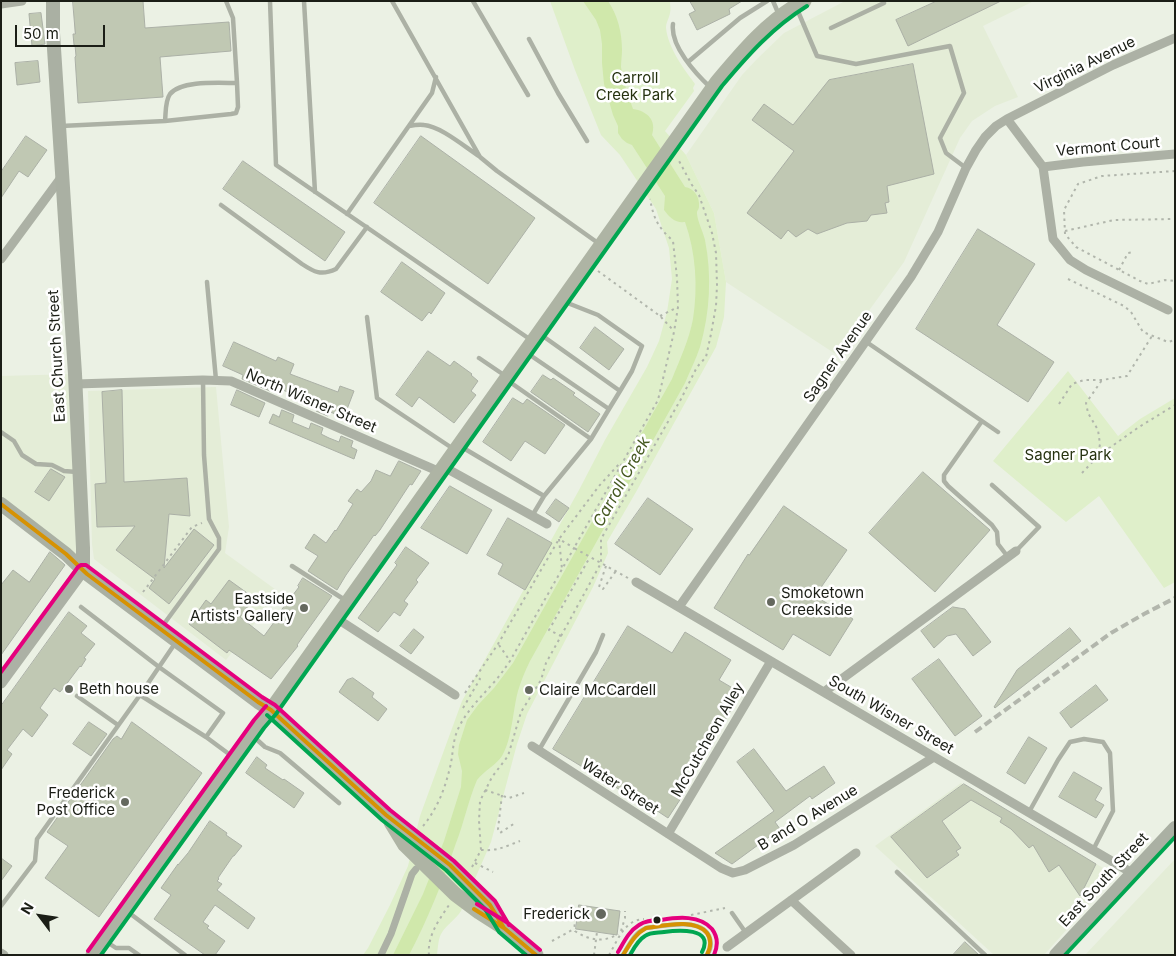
<!DOCTYPE html>
<html>
<head>
<meta charset="utf-8">
<style>
  body { margin:0 }
  #map { position:relative; width:1176px; height:956px; overflow:hidden; background:#ebf1e4; font-family:Inter,sans-serif }
  canvas { display:block }
  .frame { position:absolute; inset:0; border:2px solid #1b1e16; pointer-events:none }
  .north { position:absolute; left:15px; top:891px; width:50px; height:50px; -webkit-text-stroke:4px #fff; paint-order:stroke; rotate:301deg; font-size:14px; font-weight:700; line-height:20px; text-align:center; color:#1b1e16 }
  .north::after { content:''; display:block; margin:auto; width:18px; height:22px; background:#1b1e16; clip-path:polygon(50% 0,100% 100%,50% 72%,0 100%) }
  .scale { position:absolute; left:15px; top:25px; width:90px; height:22px; box-sizing:border-box; border:2px solid #1b1e16; border-top:0; padding-left:6px; font-size:15px; line-height:18px; white-space:nowrap; color:#1b1e16; -webkit-text-stroke:4px #fff; paint-order:stroke }
</style>
</head>
<body>
<div id="map">
<canvas width="1176" height="956"></canvas>
<div class="frame"></div>
<div class="north">N</div>
<div class="scale">50 m</div>
</div>
<script>
const g = document.querySelector('canvas').getContext('2d');
g.lineJoin = 'round';
function fillPath(path, color) { g.fillStyle = color; g.fill(path, 'evenodd'); }
function strokePath(path, color, width, dash) { g.strokeStyle = color; g.lineWidth = width; g.lineCap = dash ? 'butt' : 'round'; g.setLineDash(dash || []); g.stroke(path); }
function write(font, color, halo, rows, align = 'center') {
  g.font = font + ' Inter,sans-serif'; g.lineWidth = 5; g.setLineDash([]); g.textBaseline = 'middle'; g.strokeStyle = halo; g.fillStyle = color; for (const [text, x, y, turn = 0] of rows) {
    g.save(); g.translate(x, y); g.rotate((+turn || 0) * Math.PI / 180); g.textAlign = isNaN(turn) ? turn : align; if (halo) g.strokeText(text, 0, 0); g.fillText(text, 0, 0); g.restore();
  }
}
fillPath(new Path2D(`
  M845 1H1034L983 26 1018 97 995 106 972 121 960 138 904 262 837 355 726 282 714 213 686 155 742 75 757 59 784 33Z
  M75 374 83 571 1 504V376Z
  M216 387 229 527 225 553 279 592 226 660 94 559 92 544 88 391Z
  M961 783 1103 868 1107 872 1108 881 1103 889 1044 955H994L875 846Z
  M1175 859V955H1085Z`), '#e4edd7');
fillPath(new Path2D(`
  M550 1H670C670 5 671 10 670 13 669 19 666 22 666 28 668 48 684 69 695 84L693 88 694 91 665 131 686 155 714 213 726 282 724 317 716 347 636 492 607 542 608 553 593 587 527 714 517 744 491 842 461 911C456 919 446 925 441 934 438 940 438 948 437 955H363L368 948 390 905 408 866 420 816 462 701 579 490 605 440 647 367 659 341 667 312 672 279 669 248 656 209 620 155 601 135 575 70Z
  M1068 371 1118 436 1140 419 1175 398V582L1164 588 1099 496 1066 522 993 461Z`), '#dfefca');
fillPath(new Path2D(`
  M583 1H608C618 16 622 33 622 50 622 56 621 61 621 67 623 81 628 95 633 109 647 111 657 120 652 135L685 187C694 188 700 197 699 207 698 212 697 209 697 214 698 223 703 231 705 240 712 275 710 313 700 347 696 359 690 371 685 383L530 661C525 671 521 681 518 691 513 709 512 740 502 756 496 765 484 771 477 780 468 801 464 823 456 843 443 881 428 919 409 955H393L423 894 444 841 461 787 462 771 458 754 459 745 467 720 478 705 494 688 513 663 672 379C680 359 689 340 693 319 698 287 696 253 685 222 675 223 670 218 664 210L665 196 632 145 627 143 622 139 618 133V126L613 115 604 84 602 63V44L600 30 596 20Z`), '#d0e8ab');
const building = new Path2D(`
  M73 1H143L145 28 229 22 231 51 160 57 163 97 78 103 75 57 76 56 75 45H74L73 34H75Z
  M690 1H742L729 9 730 14 697 30 689 14 695 11Z
  M937 1H1001L908 46 896 20Z
  M41 13 45 44 32 46 29 14Z
  M38 61 40 82 17 85 15 63Z
  M913 64 934 174 887 186 889 202 885 203 887 213 871 215 867 221 847 223 817 234 808 229 796 237 788 230 781 239 747 213 794 151 752 120 764 104 793 125 829 80Z
  M26 136 47 150 28 177 19 171 1 198V172Z
  M421 136 535 218 488 284 374 203Z
  M243 161 345 232 325 261 223 189Z
  M978 229 1035 264 997 325 1054 362 1028 402 916 329Z
  M402 262 445 293 431 314 429 312 422 321 381 292Z
  M595 327 624 349 609 370 580 348Z
  M234 342 276 361 278 357 294 364 290 374 338 392 340 386 354 391 344 417 330 412 328 416 316 411 319 406 283 390 282 392 271 388 270 391 242 379 243 375 223 366Z
  M428 351 450 366 454 361 472 374 471 375 478 381 471 391 476 395 454 423 419 397 412 407 396 395Z
  M543 375 551 380 553 378 575 393 573 395 600 414 588 432 531 392Z
  M122 390 124 482 187 478 190 516 169 514 164 568 194 529 214 545 169 604 149 588 155 579 116 550 135 526 97 527 95 484 106 483 102 392Z
  M237 390 265 403 259 417 231 405Z
  M513 398 523 404 527 399 565 425 545 454 525 441 511 461 483 442Z
  M282 410 294 415 292 422 309 429 311 423 323 428 321 434 329 438 339 442 341 436 353 441 351 447 357 450 354 459 269 423 273 414 279 417Z
  M399 461 421 471 412 485 410 484 380 530 375 536 374 535 346 575 337 590 308 571 318 556 305 548 314 534 326 543 335 530 336 531 353 504 348 501 357 489 361 492 371 481 376 470 390 476Z
  M51 469 65 477 49 501 35 492Z
  M923 472 990 530 935 592 869 533Z
  M450 486 492 510 467 554 421 528Z
  M648 498 693 529 660 575 615 544Z
  M556 499 569 508 559 522 546 513Z
  M784 506 847 550 815 596 853 619 830 656 793 634 783 650 714 608 748 554 749 555Z
  M508 518 552 543 525 590 498 574 503 564 487 555Z
  M406 547 429 563 416 580 418 582 404 601 408 604 400 616 394 612 378 632 358 618 397 565 395 563Z
  M50 552 65 565 1 655V585L13 570 29 582Z
  M303 578 332 596 304 635 297 645 298 646 271 679 229 650 227 653 189 624 206 600 211 604 229 580 254 598 240 617 264 636 280 614 279 613 299 587 298 586Z
  M953 607 965 609 991 642 973 656 956 634 947 636 934 648 921 631Z
  M69 612 87 626 81 633 95 644 84 658 86 659 81 667 80 666 65 686 60 692 54 688 40 708 48 715 32 737 23 729 7 750 12 754 1 770V706Z
  M628 626 672 653 685 632 731 660 719 680 741 693 715 737 709 734 677 782 687 789 668 818 636 797 635 799 553 749Z
  M1070 628 1081 641 995 708 994 707 1017 670Z
  M414 629 424 637 411 654 400 646Z
  M939 659 982 716 955 736 912 679Z
  M353 678 374 693 372 697 387 709 378 721 339 692 347 680Z
  M1096 685 1108 700 1071 728 1060 713Z
  M89 722 107 734 91 756 73 744Z
  M132 722 202 773 99 917 45 878 68 846 47 832 113 739 117 736 121 739Z
  M1029 737 1047 748 1025 784 1007 773Z
  M754 749 786 791 824 766 835 783 812 799 810 796 775 822 780 829 732 864 715 853 774 811 737 762Z
  M257 757 267 765 265 768 283 780 284 779 304 793 294 808 246 773Z
  M1074 772 1102 788 1095 800 1104 805 1096 818 1059 797Z
  M964 784 1096 864 1080 896 1059 865 1049 872 1033 845 1029 848 1011 829 1000 822 1002 818 971 800 942 821 961 848 956 851 959 855 927 878 891 837Z
  M210 821 227 833 226 835 242 846 234 856H233L218 878 219 879 217 881 222 884 217 890 255 918 248 929 215 905 203 922 209 926 207 928 225 941 215 955H205L154 919 171 895 161 888 178 864V865L188 853Z
  M1 858 12 866 1 881Z
  M579 905 620 911 617 935 576 929Z
  M965 942 979 955H953Z`);
fillPath(building, '#c0c8b3');
strokePath(building, '#abb0a6', 1);
strokePath(new Path2D(`
  M1175 171 1102 176 1078 184 1064 210 1065 234 1076 247 1140 281 1148 284 1165 280 1175 281
  M1065 231 1114 220 1175 219
  M1119 270 1128 253 1134 252
  M598 271 660 316 674 331
  M1068 279 1124 306 1131 312 1143 332 1168 342 1175 340
  M660 316 678 307
  M1059 404 1072 384 1084 380H1102L1127 376 1152 336
  M1098 456 1139 427 1175 405
  M1082 473 1098 456 1100 444 1098 430 1088 413 1086 403 1102 380
  M559 539 562 569
  M606 566 599 587 603 589 616 571
  M628 578 574 548 658 400 674 332 678 307 677 278 673 241C658 227 654 220 650 199
  M143 592 192 527 202 523
  M561 636 601 563V539L681 399 697 367 706 357 711 334 716 306 717 285 716 253 712 233 699 195 692 185 678 159
  M499 645 510 661
  M465 693 498 644 559 539 599 486 620 463
  M463 708 480 679 476 677
  M485 790 509 798 524 793
  M502 795 498 829 500 833 515 823
  M423 826C438 808 446 786 451 763 453 752 453 740 458 729 467 710 482 696 496 680 501 674 505 668 510 661L574 548 559 539
  M481 850C498 851 504 847 520 841
  M475 863 493 872
  M472 867 481 850 479 821 480 801 492 777 508 756 521 712 541 680 546 663 561 636 549 630 590 557
  M573 905 575 931C588 940 604 943 618 934
  M691 915 725 908
  M621 931 625 918V911
  M552 941 574 929
  M429 955C427 936 439 920 449 905
  M594 955 597 932
  M609 955C618 940 624 920 644 919`), '#b1b6ac', 2, [2.5, 4]);
strokePath(new Path2D(`
  M270 1 276 165 531 340
  M304 1 315 192
  M392 1 480 157 497 171 598 243
  M473 1 528 95
  M773 1 779 15
  M797 9 817 56 856 64 950 46 964 93 940 138 946 153 966 168
  M673 24C670 46 696 74 711 88
  M831 28 884 3 883 1
  M529 39 558 93 587 141
  M688 62 740 18 767 1
  M165 121C166 112 165 101 170 94 181 80 220 83 237 83L233 18 226 1
  M61 126 165 121 231 114 236 113 238 107 237 83
  M409 126C414 125 419 124 424 125 440 126 465 147 479 156
  M221 205 302 264C314 272 321 276 336 269L367 227
  M347 214 432 93 436 77
  M207 282 216 380
  M367 317 377 398 452 448
  M540 334 620 391 632 371 642 346 598 315 565 302
  M865 341 998 432
  M479 358 504 375
  M507 380 591 439 609 409 527 353
  M609 409 620 391
  M982 421 944 475V481L948 486 992 525 997 532 998 544 1008 557
  M1 432 14 441 22 455 36 464 52 465 64 471 77 472
  M460 446 544 496 532 516
  M992 485 1039 527 1016 551
  M544 496 591 439
  M292 566 345 600
  M81 607 159 667 223 713 206 737
  M161 628 219 549V538L209 519 204 455 203 380
  M140 695 176 642
  M77 696 118 725
  M254 737 265 747 280 753 339 803
  M539 750 596 652 603 635
  M1029 812 1058 760 1070 742 1084 739 1103 742 1110 753 1113 811 1093 850
  M897 872 985 955
  M1 906 35 861 37 839 140 695 206 737 233 757
  M128 912 185 955
  M732 913 746 933
  M107 942 116 948H129L139 955
  M623 955C630 944 634 933 646 928 663 926 700 917 709 936 712 943 711 949 707 955`), '#acb1a5', 4.5);
strokePath(new Path2D(`
  M381 955 391 934 412 874 416 869`), '#acb1a5', 7);
strokePath(new Path2D(`
  M1 4 22 1
  M1007 119 1043 167 1053 239 1070 260 1086 270 1168 310
  M1043 167 1083 162 1175 154
  M1 259 63 175
  M76 384 203 380 231 381 440 472
  M444 467 547 524
  M636 582 1132 873
  M679 607 911 277 938 232 966 168 976 150 985 137 996 126 1007 119 1113 65 1175 38
  M336 618 455 695
  M824 692 1016 551
  M532 746 721 868 733 873 745 870 794 845 934 757
  M668 834 771 661
  M791 900 851 955
  M727 947 856 853
  M1 953 4 955`), '#acb1a5', 9);
strokePath(new Path2D(`
  M1 683 83 571`), '#acb1a5', 11);
strokePath(new Path2D(`
  M53 1V33L75 374 83 548V571
  M1 504 66 554 87 574 258 702 271 710
  M1056 955 1175 828`), '#aab0a3', 14);
strokePath(new Path2D(`
  M271 710 386 815 450 865 490 905 504 928
  M391 822 405 845 455 894 479 912 504 928 536 955
  M93 955 222 775 259 724 271 710 717 82C743 51 768 21 804 1`), '#aeb4a4', 15);
strokePath(new Path2D(`
  M975 732 1111 633 1144 614 1175 598`), '#b2b6ac', 4, [8, 4]);
strokePath(new Path2D(`
  M1 504 66 554 87 574 258 702 271 710 386 815 450 865 490 905 504 928
  M474 909 504 928 536 955
  M623 955C630 944 635 934 646 928 663 926 694 918 707 933 712 940 711 947 707 955`), '#d69203', 4);
strokePath(new Path2D(`
  M267 715 382 820 446 870 485 909 499 932 526 955
  M101 955 264 728 276 714 722 86C748 55 773 27 807 6
  M630 955C634 948 638 940 645 936 650 932 658 933 664 932 677 930 715 927 702 952
  M1065 955 1175 837`), '#00a651', 4);
strokePath(new Path2D(`
  M1 672 78 567 81 565H86L262 697 275 705 390 810 454 861 495 901 509 925
  M477 904 508 923 540 950
  M88 951 254 720 266 706
  M618 952C624 942 629 931 639 925 645 921 654 920 661 920 678 917 700 915 712 929 718 937 718 946 714 955`), '#e5007d', 4);
for (const [x, y, r, color] of [
  [771,602,5,"#64685e"],
  [304,608,5,"#64685e"],
  [69,689,5,"#64685e"],
  [529,690,5,"#64685e"],
  [125,802,5,"#64685e"],
  [601,914,6,"#64685e"],
  [657,920,4.5,"#1b1e16"]
]) { const dot = new Path2D(); dot.arc(x, y, r, 0, 2 * Math.PI); g.fillStyle = color; g.fill(dot); strokePath(dot, '#fff', 2); }
write('15px', '#1b1e16', '#fff', [
  ["Virginia Avenue",1085,65,-26],
  ["Vermont Court",1108,147,-5],
  ["East Church Street",57,356,-93],
  ["Sagner Avenue",838,357,-55],
  ["North Wisner Street",311,401,23],
  ["South Wisner Street",891,715,30],
  ["McCutcheon Alley",708,740,-60],
  ["Water Street",620,787,33],
  ["B and O Avenue",808,818,-31],
  ["East South Street",1104,880,-47]
]);
write('15px', '#263210', '#fff', [
  ["Carroll",635,78],
  ["Creek Park",635,95],
  ["Sagner Park",1068,455]
]);
write('15px', '#1b1e16', '#fff', [
  ["Smoketown",781,593],
  ["Creekside",781,610],
  ["Eastside",294,599,"right"],
  ["Artists' Gallery",294,616,"right"],
  ["Beth house",79,689],
  ["Claire McCardell",539,690],
  ["Frederick",115,793,"right"],
  ["Post Office",115,810,"right"],
  ["Frederick",590,914,"right"]
], 'left');
write('italic 16px', '#455920', '#fff', [
  ["Carroll Creek",622,482,-61]
]);
</script>
</body>
</html>
